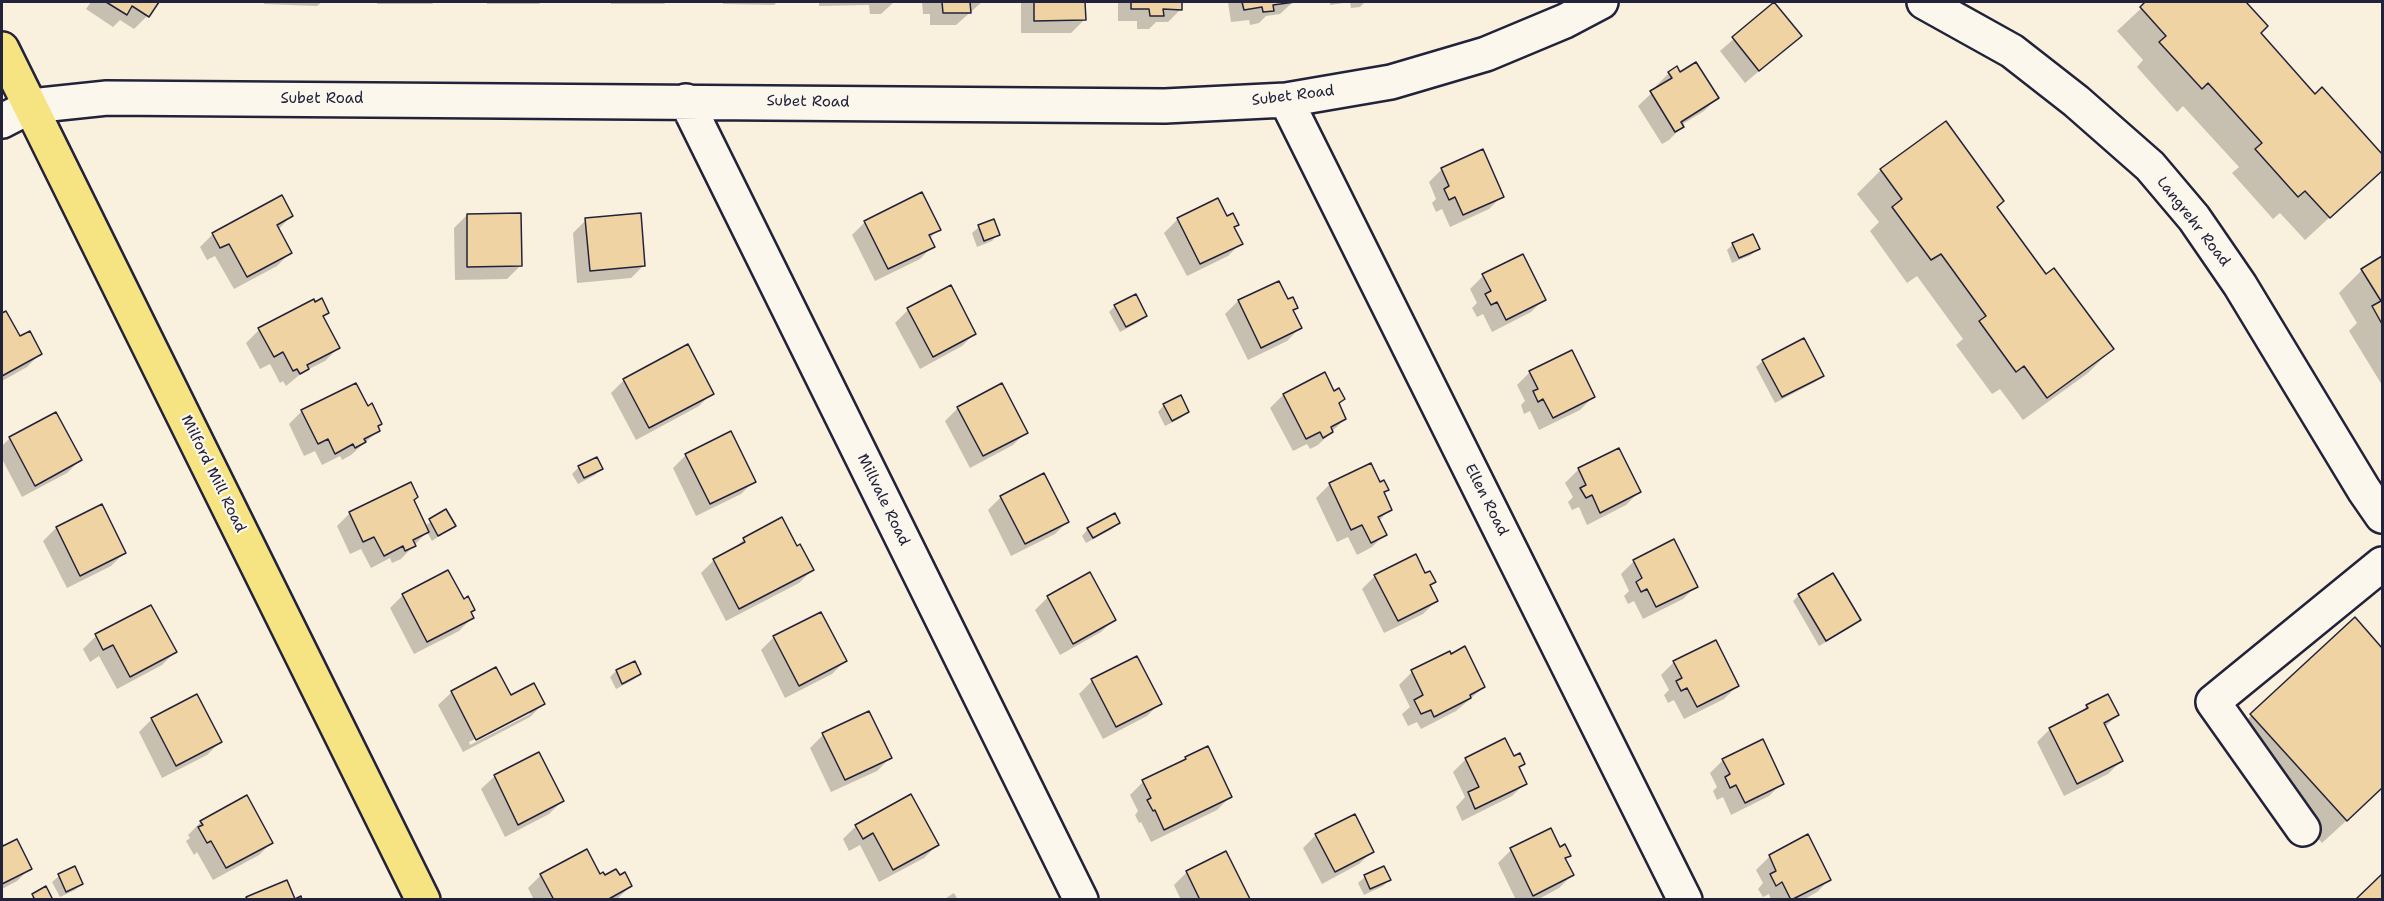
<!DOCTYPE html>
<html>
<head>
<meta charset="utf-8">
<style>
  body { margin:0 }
  #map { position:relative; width:2384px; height:901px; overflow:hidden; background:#f9f0dd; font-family:"Shantell Sans",sans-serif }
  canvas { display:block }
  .frame { position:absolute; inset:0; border:3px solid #22223b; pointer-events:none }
</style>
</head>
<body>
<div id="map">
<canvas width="2384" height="901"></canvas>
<div class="frame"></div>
</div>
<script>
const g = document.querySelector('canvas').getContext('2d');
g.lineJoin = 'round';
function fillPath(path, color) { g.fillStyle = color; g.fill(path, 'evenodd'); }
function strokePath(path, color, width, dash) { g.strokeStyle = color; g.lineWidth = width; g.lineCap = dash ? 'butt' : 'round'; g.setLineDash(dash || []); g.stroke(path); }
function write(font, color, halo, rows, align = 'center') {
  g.font = font + ' "Shantell Sans",sans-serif'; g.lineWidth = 4.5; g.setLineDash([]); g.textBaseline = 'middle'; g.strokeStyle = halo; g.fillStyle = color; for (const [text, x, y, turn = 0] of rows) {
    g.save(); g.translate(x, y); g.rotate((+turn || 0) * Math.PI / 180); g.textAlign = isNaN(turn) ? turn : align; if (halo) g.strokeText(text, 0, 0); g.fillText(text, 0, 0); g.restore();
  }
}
fillPath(new Path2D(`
  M91 2H157L147 16 134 29 120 20 113 27 86 9Z
  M264 2H322L317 6 264 4Z
  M377 2H435L432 4H377Z
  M487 2H541L539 4H487Z
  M611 2H667L664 4H611Z
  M723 2H777L774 5 723 4Z
  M819 2H894L881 14H870L869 5 819 6Z
  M922 2H982L956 25H930V14H923Z
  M1021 2H1084V20L1071 33H1021Z
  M1118 2H1181V9L1168 22H1156L1149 29H1137V21H1118Z
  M1228 2H1293L1280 14 1266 16 1259 23 1250 25 1249 20 1231 22Z
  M1330 2H1365L1360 7 1351 8 1350 2 1330 5Z
  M2148 2H2244L2266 26 2259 33 2315 96 2322 89 2382 156V169L2305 240 2280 213 2273 219 2232 173 2239 167 2183 106 2177 112 2137 67 2143 60 2117 31Z
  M1774 4 1800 36 1745 83 1720 51Z
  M1669 73 1680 74 1717 98 1704 111 1681 125 1682 127 1669 140 1662 144 1638 106 1657 88 1656 86Z
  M1442 169 1502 196 1489 209 1450 227 1442 209 1436 212 1432 203 1436 199 1429 182Z
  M1881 170 1996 207 2046 276 2112 349 2088 373 2023 420 2000 389 1992 394 1956 345 1963 339 1917 276 1907 283 1870 231 1879 222 1857 194Z
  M1217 200 1226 218 1237 225 1233 228 1241 243 1228 256 1187 276 1164 233 1177 220Z
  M467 215 520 266 507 279 455 280 454 228Z
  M291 216 278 230 290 253 277 266 234 289 215 256 207 260 200 247 213 234Z
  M586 220 644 265 631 278 577 283 573 233Z
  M865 222 939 229 929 239 933 246 920 259 875 281 852 235Z
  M979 227 998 234 992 241 977 247 972 233Z
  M1733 244 1758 249 1751 255 1732 263 1727 250Z
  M1522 256 1544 299 1531 312 1492 332 1483 314 1477 317 1472 308 1477 303 1470 289 1483 276Z
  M2382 258V385L2349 331 2357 323 2339 293 2362 270Z
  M1278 283 1287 301 1297 308 1292 312 1300 328 1287 341 1248 360 1225 314 1238 301Z
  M1115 306 1145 316 1139 322 1120 332 1109 312Z
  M908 310 975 333 962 346 920 369 895 323Z
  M327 312 322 317 338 348 325 361 303 372 286 386 283 381 280 383 270 364 260 369 246 343 259 330Z
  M6 313 19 338 40 354 27 367 2 381V315Z
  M1763 361 1822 376 1815 382 1775 403 1756 367Z
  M1530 372 1593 397 1580 410 1539 430 1530 411 1524 414 1521 405 1525 401 1517 385Z
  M624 380 712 393 699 406 636 440 611 393Z
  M1333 393 1343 399 1338 404 1345 419 1318 445 1310 449 1307 444 1293 451 1270 408 1283 395Z
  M1164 405 1187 412 1181 418 1165 426 1158 412Z
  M958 408 1026 432 1013 445 970 468 945 421Z
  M302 411 376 427 378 431 351 455 342 460 340 456 322 465 315 451 304 456 289 424Z
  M10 438 80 460 67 473 22 497 2 459V446Z
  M1618 450 1639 492 1626 505 1587 525 1579 507 1572 510 1568 502 1573 497 1565 483 1578 470Z
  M686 455 754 481 741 494 696 516 673 468Z
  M1370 465 1379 484 1387 489 1383 494 1390 509 1379 521 1385 534 1372 547 1357 555 1348 537 1337 542 1316 498 1329 485Z
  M579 467 601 469 595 475 578 484 572 474Z
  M1001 497 1068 521 1055 534 1011 556 988 510Z
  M413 501 425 526 446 511 454 525 432 541 427 532 401 559 392 563 390 558 371 568 361 549 350 554 337 526 350 513Z
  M1118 522 1112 529 1086 543 1082 536 1088 529Z
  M56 528 124 553 111 566 67 588 43 541Z
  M744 539 812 570 799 583 726 621 701 573 714 560 732 551Z
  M1674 541 1696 586 1683 599 1643 619 1634 601 1628 604 1624 596 1629 591 1621 574 1634 561Z
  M1415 556 1425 575 1434 582 1429 587 1436 601 1423 614 1384 633 1362 589 1375 576Z
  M403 595 463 601 473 610 470 613 472 618 459 631 414 654 390 608Z
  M1799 595 1859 620 1853 626 1819 646 1793 601Z
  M1048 597 1114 619 1101 632 1060 655 1035 610Z
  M151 607 175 652 162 665 117 689 99 656 90 662 83 649 96 636Z
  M2355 620 2382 650V788L2322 843 2227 738Z
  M774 637 845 661 832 674 785 698 761 650Z
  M1674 662 1737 686 1724 699 1684 719 1674 700 1668 703 1664 695 1669 690 1661 675Z
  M496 669 510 697 543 704 530 717 463 752 438 705 452 692ZM530 711V714L470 745 469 742Z
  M616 671 640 674 633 680 616 689 610 677Z
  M1412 672 1484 687 1456 711 1421 729 1417 722 1408 726 1402 714 1410 707 1399 685Z
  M1092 681 1160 703 1147 716 1103 739 1079 694Z
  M2087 706 2117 715 2104 728 2121 761 2108 774 2064 796 2037 742 2050 729 2078 715Z
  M152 719 220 742 207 755 162 778 139 732Z
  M823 735 890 758 877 771 831 792 810 748Z
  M1207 748 1230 797 1217 810 1151 842 1141 822 1139 823 1135 815 1138 811 1130 795 1143 782Z
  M539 754 562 801 549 814 505 837 481 789 495 776Z
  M1513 758 1523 764 1518 769 1525 783 1512 796 1462 821 1456 807 1465 797 1453 772 1466 759Z
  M1723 760 1782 783 1769 796 1731 815 1723 797 1717 800 1713 791 1717 787 1710 773Z
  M201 822 272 842 259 855 213 880 197 852 194 855 186 841 190 838 188 835Z
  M856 826 937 845 924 858 879 882 860 845 849 851 843 839Z
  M1550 830 1559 849 1570 856 1565 860 1572 875 1559 888 1537 900H1516L1498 863 1511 850Z
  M1316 835 1373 851 1359 864 1322 884 1303 848Z
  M1807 836 1830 879 1817 892 1803 900H1771L1769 894 1763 897 1758 889 1763 883 1756 870 1769 857Z
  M2 846 30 868 17 881 2 889Z
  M1226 853 1249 899 1181 900 1174 885 1187 872Z
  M74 868 82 883 75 890 60 897 52 882 59 876Z
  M541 875 604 877 631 886 616 900H534L528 888Z
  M1365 877 1389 880 1383 886 1364 895 1358 883Z
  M954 893 958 900H943Z`), '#0003');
const building = new Path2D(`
  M106 2H159L149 17 132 6 127 15Z
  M942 2H970L971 13H943Z
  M1034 2H1085L1086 20 1034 21Z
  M1131 2H1182V10L1163 9 1164 16H1150L1149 9H1131Z
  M1242 2H1295L1273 5 1274 11 1263 12 1262 7 1244 10Z
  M1774 2 1802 36 1759 71 1732 37Z
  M2145 2H2246L2268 26 2261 33 2315 94 2322 87 2382 154V171L2330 218 2305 191 2298 197 2255 149 2262 143 2208 83 2202 89 2159 42 2166 36 2140 7Z
  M1696 62 1719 98 1681 122 1684 127 1675 132 1650 91 1672 78 1668 72 1677 66 1680 72Z
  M1946 121 2004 201 1997 207 2046 274 2054 268 2114 349 2047 398 2024 366 2016 372 1979 321 1986 316 1941 254 1931 260 1892 207 1902 199 1880 169Z
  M1483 149 1504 197 1463 215 1455 197 1449 200 1444 189 1449 186 1441 168Z
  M922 192 941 230 929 235 935 247 888 269 864 221Z
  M282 195 293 216 277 225 292 253 247 277 229 244 220 248 212 233Z
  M1218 198 1227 216 1233 213 1239 225 1234 227 1243 244 1200 264 1177 218Z
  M521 213 522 266 467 267V214Z
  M641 213 645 266 590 271 585 218Z
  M994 219 1000 235 984 241 978 225Z
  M1753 234 1760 249 1739 258 1732 243Z
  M1523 254 1546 300 1506 320 1497 302 1491 305 1485 294 1491 291 1482 274Z
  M2382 256V324L2372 306 2381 301 2361 269Z
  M1279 281 1288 299 1293 297 1298 308 1293 310 1302 328 1261 348 1238 300Z
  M951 285 976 334 933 357 907 308Z
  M1136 294 1147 316 1126 327 1114 305Z
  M322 298 329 313 323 316 340 348 307 365 309 369 300 374 297 369 293 371 283 352 274 357 258 328 314 299 315 302Z
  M6 311 20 336 30 331 42 354 2 376V313Z
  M1804 338 1824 376 1782 397 1762 360Z
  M688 344 714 394 649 428 623 379Z
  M1572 350 1595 397 1553 418 1543 399 1538 402 1533 391 1538 389 1529 371Z
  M1325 372 1334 391 1339 388 1345 399 1339 403 1346 419 1331 427 1333 432 1323 438 1320 432 1306 439 1283 394Z
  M356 383 368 406 372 403 382 424 378 426 380 431 364 439 366 442 355 448 353 444 335 454 328 439 318 444 301 410Z
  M1002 383 1028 433 983 456 957 407Z
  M1181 395 1189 412 1172 421 1163 404Z
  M56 412 82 460 35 486 9 437Z
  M731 431 756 482 710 504 685 454Z
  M1619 448 1641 492 1600 513 1592 495 1586 498 1580 488 1586 485 1578 468Z
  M597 457 603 469 584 478 578 466Z
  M1371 463 1380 482 1384 480 1389 490 1384 492 1392 510 1378 517 1387 535 1371 543 1362 525 1351 530 1329 483Z
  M1044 473 1069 522 1025 544 1000 496Z
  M411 482 418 497 414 500 429 532 413 540 416 546 405 551 403 546 384 556 374 537 363 542 349 512Z
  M102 504 126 553 80 576 56 527Z
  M446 509 456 526 438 536 429 519Z
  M1115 513 1120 523 1093 538 1087 528Z
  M782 517 797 546 800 544 814 570 739 609 713 559 745 542 743 538Z
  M1674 539 1698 587 1656 607 1647 589 1641 592 1636 582 1642 578 1633 560Z
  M1416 554 1425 573 1430 571 1436 582 1430 585 1438 601 1398 621 1374 575Z
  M448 570 464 599 468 596 475 610 471 612 474 618 427 642 402 594Z
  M1090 572 1116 620 1073 644 1047 596Z
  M1833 573 1861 620 1826 641 1798 594Z
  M151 605 177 652 130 677 113 645 103 650 95 634Z
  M821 612 847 661 799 686 773 636Z
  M2355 617 2382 648V788L2347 821 2250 714Z
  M1716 640 1739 686 1697 707 1687 688 1681 691 1676 681 1682 678 1673 661Z
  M1465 646 1485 687 1470 695 1471 698 1434 717 1431 710 1421 714 1414 700 1423 695 1411 670 1450 651 1451 654Z
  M1137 656 1162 704 1116 727 1091 679Z
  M635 661 641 674 622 684 616 670Z
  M496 667 511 695 534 683 545 704 476 740 451 691Z
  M197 694 222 742 176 766 151 718Z
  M2108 694 2119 715 2104 723 2123 761 2077 784 2049 728 2088 708 2086 705Z
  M869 711 892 758 845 780 822 733Z
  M1505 738 1514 756 1520 753 1525 764 1519 767 1527 784 1475 809 1468 792 1479 787 1465 758Z
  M1763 739 1784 784 1745 803 1736 785 1730 788 1725 777 1730 774 1722 759Z
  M1208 746 1232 797 1164 830 1155 810 1153 811 1147 800 1151 798 1142 780 1186 759 1185 757Z
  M539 752 564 801 518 825 494 775Z
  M911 794 939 845 893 870 873 833 863 839 855 825Z
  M247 795 273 843 226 868 211 841 207 843 198 827 203 825 200 821Z
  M1355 814 1374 852 1335 872 1315 834Z
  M1551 828 1560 847 1565 844 1571 856 1565 858 1574 875 1533 896 1510 848Z
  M1808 834 1831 880 1791 900 1782 882 1776 886 1770 874 1776 871 1769 855Z
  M17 839 32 869 2 884V843L3 846Z
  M587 849 600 874 603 872 605 875 616 869 620 875 625 872 632 886 607 900H554L540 874Z
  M1226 851 1250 899 1200 900 1186 871Z
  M75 866 83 884 66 892 58 874Z
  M1384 866 1391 880 1370 889 1364 875Z
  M2382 874V900H2355Z
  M287 880 295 899 301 896 302 900H248L246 897Z
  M46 886 53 900H30L34 898 32 894Z`);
fillPath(building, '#f0d3a3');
strokePath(building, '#22223b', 1.5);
const minor = new Path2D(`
  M1924 2 2012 51 2076 101 2150 166 2194 218 2240 285 2364 490 2382 516
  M1286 100 1685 900
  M686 101 1081 900
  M2 121 31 106 107 98 1165 106 1286 100 1391 82 1486 54 1565 21 1601 2
  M2303 829 2213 702 2382 564`);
const major = new Path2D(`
  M2 49 423 900`);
strokePath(minor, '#22223b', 38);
strokePath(major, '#22223b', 38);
strokePath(minor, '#fbf7ec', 33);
strokePath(major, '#f6e381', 33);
write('15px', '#22223b', '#fbf7ec', [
  ["Subet Road",1293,96,-7],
  ["Subet Road",322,99],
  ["Subet Road",808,102,1],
  ["Langrehr Road",2193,222,52],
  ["Milford Mill Road",213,474,64],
  ["Millvale Road",883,500,64],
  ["Ellen Road",1486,500,63]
]);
</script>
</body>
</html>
